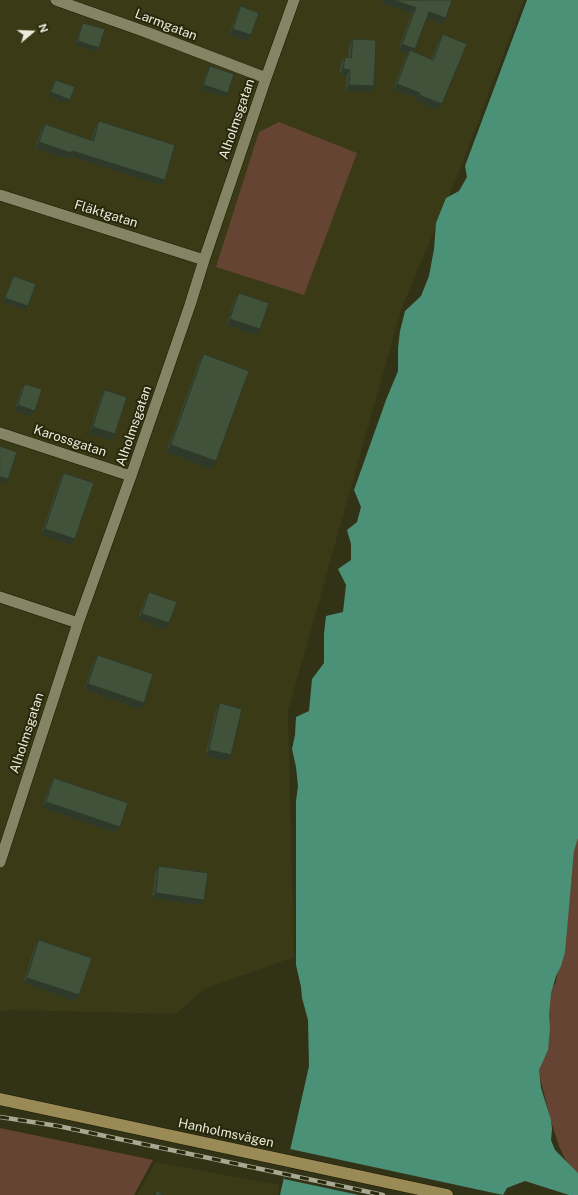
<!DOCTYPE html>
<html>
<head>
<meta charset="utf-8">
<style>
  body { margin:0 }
  #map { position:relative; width:578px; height:1195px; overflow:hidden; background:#323216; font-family:"Public Sans",sans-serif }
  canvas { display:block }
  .north { position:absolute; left:12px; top:12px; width:40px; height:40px; -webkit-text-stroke:3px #28280c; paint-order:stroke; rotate:71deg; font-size:11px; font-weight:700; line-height:16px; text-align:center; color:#ebecdb }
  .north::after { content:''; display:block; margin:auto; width:14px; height:18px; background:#ebecdb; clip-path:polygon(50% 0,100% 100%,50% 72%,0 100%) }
</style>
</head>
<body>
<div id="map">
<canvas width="578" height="1195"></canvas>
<div class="north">N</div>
</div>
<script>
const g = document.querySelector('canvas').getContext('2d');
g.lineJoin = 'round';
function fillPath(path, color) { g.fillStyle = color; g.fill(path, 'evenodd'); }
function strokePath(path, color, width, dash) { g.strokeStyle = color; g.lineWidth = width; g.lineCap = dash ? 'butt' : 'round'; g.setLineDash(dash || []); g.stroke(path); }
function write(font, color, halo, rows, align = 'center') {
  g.font = font + ' "Public Sans",sans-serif'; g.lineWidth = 4; g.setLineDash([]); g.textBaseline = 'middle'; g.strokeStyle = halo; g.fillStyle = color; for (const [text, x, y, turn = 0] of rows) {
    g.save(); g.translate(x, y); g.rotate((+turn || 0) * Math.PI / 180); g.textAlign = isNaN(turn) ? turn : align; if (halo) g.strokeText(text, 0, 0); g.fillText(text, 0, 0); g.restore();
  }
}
fillPath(new Path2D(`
  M0 0H524L463 162 401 310 288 711 294 957 204 989 176 1014 10 1010 0 1012Z
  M156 1162 279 1185 278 1195H137Z`), '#3a3a16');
fillPath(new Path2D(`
  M279 122 357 153 304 295 216 267 259 132Z
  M578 823V1173L573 1169 565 1159 559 1146 550 1118 538 1069 548 994 556 982 571 883 574 852 573 846Z
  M0 1128 153 1160 134 1195H0Z`), '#654433');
fillPath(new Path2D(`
  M527 0H578V838L574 851 565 952 561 966 556 976 551 993 549 1015 550 1028 548 1050 539 1070 541 1088 551 1120 552 1129 551 1140 555 1150 578 1173V1195H569L525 1181 507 1188 503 1195H280L309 1066 308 1020 302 998 301 987 296 965V801L298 786 296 767 292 749 295 735 296 717 309 711 312 679 324 663V634L326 616 343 612 346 585 338 569 351 560V544L347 530 357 522 361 507 354 490 386 400 398 371V348L400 331 405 311 421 296 429 276 434 249 436 223 446 198 459 191 467 177 465 166Z`), '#4b9177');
fillPath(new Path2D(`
  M290 1149 503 1195H359L284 1179Z`), '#323216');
const street = new Path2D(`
  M56 0 146 32 266 78
  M0 195 204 260
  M0 433 131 476
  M0 597 78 623
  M0 862 78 623 131 476 190 305 204 260 266 78 294 0`);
const secondary = new Path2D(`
  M0 1099 447 1195`);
strokePath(street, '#1a1900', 12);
strokePath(secondary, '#1a1900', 13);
strokePath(street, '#858566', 11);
strokePath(secondary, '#9a8a56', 12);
const rail = new Path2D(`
  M0 1117 58 1126 383 1195`);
strokePath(rail, '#a8a994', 4.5);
strokePath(rail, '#28280c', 3, [9]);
fillPath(new Path2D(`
  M382 0H452L446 18 442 24 427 18 413 52 431 59 439 40 443 34 442 104 438 110 415 100 416 98 393 89 406 56 407 54 398 50 412 13 381 3Z
  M241 6 247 41 229 35 237 12Z
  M83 23 99 48 97 51 75 45 81 26Z
  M353 39 374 86 370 92 345 91 346 76 339 74 341 62 345 57H348L349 45Z
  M210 66 226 97 201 89 207 70Z
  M56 80 67 103 48 96 53 83Z
  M99 121 165 180 161 185 69 156 68 159 35 148 41 130 45 124 91 140 95 127Z
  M14 276 28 306 25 310 3 302 11 280Z
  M239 293 256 335 226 325 235 299Z
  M204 354 211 469 166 452 199 362Z
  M25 384 31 416 14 411 21 389Z
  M105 390 115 434 111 440 89 433 101 396Z
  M64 473 71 545 41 534 60 479Z
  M149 592 169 623 165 629 138 619 145 598Z
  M98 655 140 709 84 689 94 661Z
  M220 703 231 755 227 761 205 756 216 709Z
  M54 778 120 827 116 833 42 808 50 784Z
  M159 866 200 905 152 898 155 872Z
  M39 940 75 1001 23 983 35 946Z`), '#384733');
fillPath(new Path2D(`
  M384 0H393L416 8 412 13 381 3Z
  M429 12 446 18 442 24 425 18Z
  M233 29 251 35 247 41 229 35Z
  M78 41 99 48 97 51 75 45Z
  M402 44 415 49 411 55 410 50 407 54 398 50Z
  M343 69 350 70 346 76 339 74Z
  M397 84 420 93 416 98 393 89Z
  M204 85 228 93 226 97 201 89Z
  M349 85 374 86 370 92 345 91Z
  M51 92 70 100 67 103 48 96Z
  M419 95 442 104 438 110 415 100Z
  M39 142 72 151 165 180 161 185 69 156 68 159 35 148Z
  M5 298 28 306 25 310 3 302Z
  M230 319 260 329 256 335 226 325Z
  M18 405 35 411 31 416 14 411Z
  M93 427 115 434 111 440 89 433Z
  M171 445 216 461 211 469 166 452Z
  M0 477 8 479 5 483 0 481Z
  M45 529 75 539 71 545 41 534Z
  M142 614 169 623 165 629 138 619Z
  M88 684 144 703 140 709 84 689Z
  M209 750 231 755 227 761 205 756Z
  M46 802 120 827 116 833 42 808Z
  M156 893 204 900 200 905 152 898Z
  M27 978 79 995 75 1001 23 983Z`), '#2e3929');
const building = new Path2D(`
  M393 0H452L446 18 429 12 415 49 402 44 416 8Z
  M241 6 259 13 251 35 233 29Z
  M83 23 105 29 99 48 78 41Z
  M443 34 467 44 442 104 419 95 420 93 397 84 410 50 433 60Z
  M353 39 376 40 374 86 349 85 350 70 343 69 345 57 351 58Z
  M210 66 234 74 228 93 204 85Z
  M56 80 75 87 70 100 51 92Z
  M99 121 175 145 165 180 72 151 71 153 39 142 45 124 93 141Z
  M14 276 36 284 28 306 5 298Z
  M239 293 269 303 260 329 230 319Z
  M204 354 249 371 216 461 171 445Z
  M25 384 42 389 35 411 18 405Z
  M105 390 127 397 115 434 93 427Z
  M0 446 17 452 8 479 0 477Z
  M64 473 94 483 75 539 45 529Z
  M149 592 177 602 169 623 142 614Z
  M98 655 153 674 144 703 88 684Z
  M220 703 242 709 231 755 209 750Z
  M54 778 128 803 120 827 46 802Z
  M159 866 208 873 204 900 156 893Z
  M39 940 92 958 79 995 27 978Z
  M157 1191 164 1195H155Z`);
fillPath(building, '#41523b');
strokePath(building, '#2e3929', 1);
write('13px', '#ebecdb', '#28280c', [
  ["Larmgatan",166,25,21],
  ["Alholmsgatan",237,119,-71],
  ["Fläktgatan",106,214,17],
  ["Alholmsgatan",134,426,-71],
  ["Karossgatan",70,441,18],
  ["Alholmsgatan",27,733,-72],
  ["Hanholmsvägen",226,1133,12]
]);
</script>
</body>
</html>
